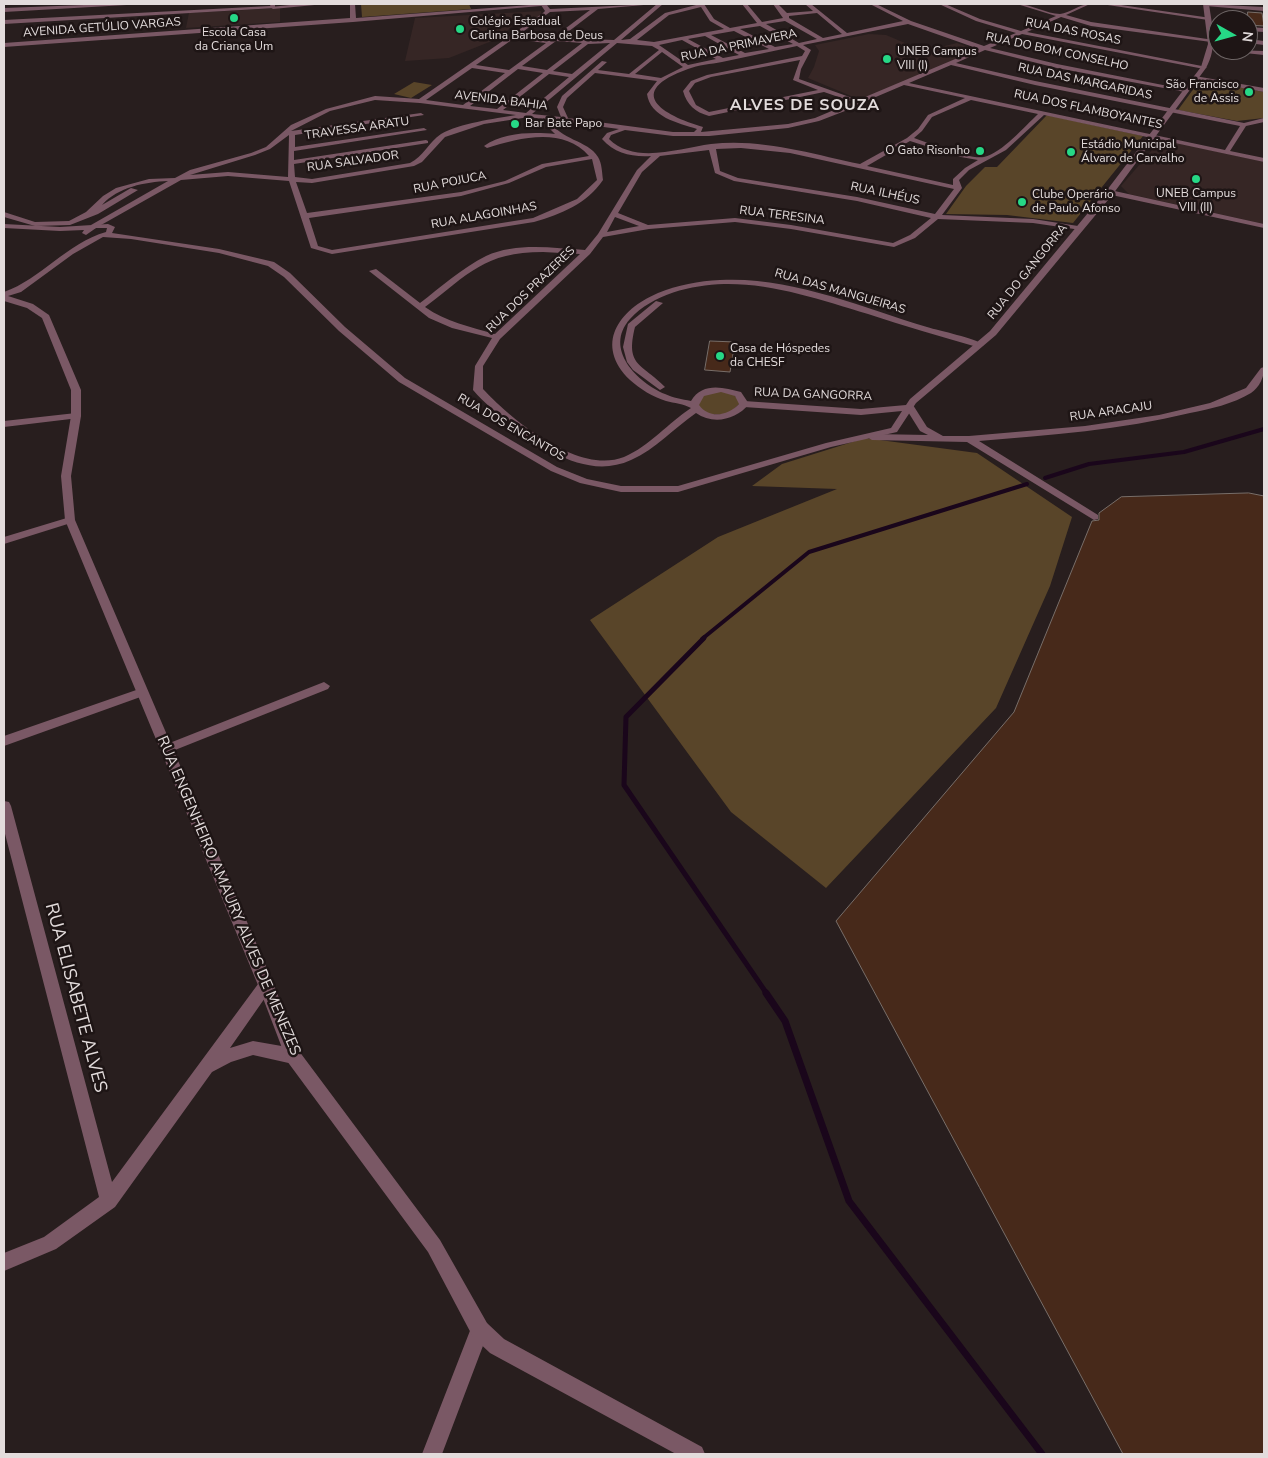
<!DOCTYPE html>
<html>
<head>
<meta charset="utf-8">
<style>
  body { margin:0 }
  #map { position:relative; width:1268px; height:1458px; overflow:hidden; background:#281e1e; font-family:"Nunito Sans",sans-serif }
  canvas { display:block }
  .frame { position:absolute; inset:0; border:5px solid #e3dcdc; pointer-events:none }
  .north { position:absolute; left:1208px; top:10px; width:50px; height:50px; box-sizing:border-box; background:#1e1515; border:1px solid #6d6565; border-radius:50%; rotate:97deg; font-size:14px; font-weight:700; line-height:20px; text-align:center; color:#e3dcdc }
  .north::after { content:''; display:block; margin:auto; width:18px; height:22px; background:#26d886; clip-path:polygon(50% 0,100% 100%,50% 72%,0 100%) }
</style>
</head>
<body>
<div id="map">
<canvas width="1268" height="1458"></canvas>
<div class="frame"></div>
<div class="north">N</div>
</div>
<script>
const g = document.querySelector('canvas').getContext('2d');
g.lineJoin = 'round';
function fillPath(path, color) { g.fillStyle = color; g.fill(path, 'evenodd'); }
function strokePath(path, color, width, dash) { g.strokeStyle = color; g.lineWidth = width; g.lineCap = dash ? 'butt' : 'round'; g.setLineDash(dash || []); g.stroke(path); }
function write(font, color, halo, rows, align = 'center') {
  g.font = font + ' "Nunito Sans",sans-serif'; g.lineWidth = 5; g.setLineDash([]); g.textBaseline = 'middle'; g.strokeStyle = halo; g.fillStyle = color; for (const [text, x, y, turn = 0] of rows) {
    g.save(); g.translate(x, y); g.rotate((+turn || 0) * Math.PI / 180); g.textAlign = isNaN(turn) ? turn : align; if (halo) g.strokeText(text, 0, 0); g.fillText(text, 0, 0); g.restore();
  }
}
fillPath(new Path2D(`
  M280 8V22L186 28 189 13Z
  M541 11 542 15 534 20 515 22 502 37 449 58 405 61 415 18Z
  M869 34 886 35 924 51 957 43 977 50 868 98 851 96 808 78 814 67 819 51 815 45Z
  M1170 141 1264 162V224L1129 194 1121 186 1159 142Z`), '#362625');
fillPath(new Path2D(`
  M361 4H469L471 9 362 17Z
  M1200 80 1264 92V118L1237 121 1178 110Z
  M414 82 432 85 411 98 394 94Z
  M1047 115 1143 136 1073 223 1007 215 946 214 966 186 985 167H997Z
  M721 391 734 395 741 402 728 415 707 414 698 407 702 395Z
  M865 438 977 453 1072 517 1050 586 996 708 826 888 731 812 590 620 718 537 837 489 752 486 782 464Z`), '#594529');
strokePath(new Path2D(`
  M1045 478 1089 464 1184 452 1264 429
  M702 639 809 552 1027 484`), '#1a061b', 4);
strokePath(new Path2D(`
  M704 638 626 717 624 785 767 994`), '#1a061b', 5);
strokePath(new Path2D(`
  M766 993 785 1021 849 1201 1042 1454`), '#1a061b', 7);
const building = new Path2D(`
  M1248 12 1262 13 1264 26 1248 25Z
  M710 341 735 342 730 372 705 370Z
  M1249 493 1264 496V1454H1123L836 921 1014 712 1092 521 1099 520V513L1121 497Z`);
fillPath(building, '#47291a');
strokePath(building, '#786e69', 1);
fillPath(new Path2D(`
  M111 4H144L4 12V8Z
  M271 4H275V8L4 24V20L270 6Z
  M543 4H546L550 9 655 4 598 9 560 38 614 40 657 4H663L621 40 630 39 665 13 700 4H704L714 19 730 28 757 23 742 4H747L762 22 783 18 773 4H778L787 13 813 11 805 4H811L847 33 903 21 870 4H876L911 21 984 46 1016 33 976 21 939 4H945L980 19 1021 31 1056 16 1017 4C1031 4 1047 14 1060 14 1070 13 1079 4 1090 4L1066 15 1091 22 1214 40 1211 42 1091 26 1061 17 1027 32 1207 67 1204 69 1022 34 990 48 1057 64 1188 90 1185 92 1057 68 985 50 956 63 1035 81 1244 123 1264 118V122L1246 126 1230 151 1264 158V162L1044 115 1006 150 969 170 959 180 962 188 942 215 1033 219 1078 226H1081V230L1033 223 938 219 915 238 894 247 791 229 735 222 649 229 603 237 590 254 500 339 483 366V389C512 420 578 475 624 457 650 446 668 423 691 408 684 404 674 403 666 401 653 397 640 389 630 380 594 345 618 310 658 293 677 285 699 281 720 280 790 276 861 307 927 327 940 331 975 338 984 345L977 347C940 336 904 326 868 314 821 300 773 283 724 284 691 285 653 294 630 319 603 349 638 383 665 394 673 398 682 399 691 401 702 382 723 387 741 392L749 404C736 420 713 425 696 413 674 428 656 449 631 460 588 480 543 449 510 423 497 413 484 403 473 390L475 366 492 338 452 328 429 318 369 271 376 269 420 303C441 287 462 268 486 256 516 242 553 248 585 250L598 234 637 170 651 156C632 157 615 154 602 139L607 133 619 129 550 120C559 140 588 140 598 157 602 163 602 173 603 180 587 204 561 214 534 222L332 254 311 248 289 181 228 176 181 180 94 229H91V225L168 181C145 182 118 187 102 205L131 188 138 190 98 214 70 225 35 226 4 217V212L35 222 69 221 86 212 103 196 116 188 149 179 175 178 190 170 251 153 266 147 291 125 326 109 375 96 419 99 543 13 545 11 541 5ZM701 7 710 21 724 29 654 42 637 40 669 15ZM590 10 550 40 517 36 550 12ZM817 13 842 34 823 38 789 18V16ZM785 21 817 39 799 43 766 24ZM908 24 979 49 858 100 799 79 801 69 811 50 803 45ZM760 26 793 44 775 47 740 29ZM734 31 769 49 745 53 711 35ZM705 36 739 55 723 58 688 39ZM513 39 546 43 509 70 476 65ZM682 40 716 59 688 65 659 45ZM556 41 582 43 547 70 522 66ZM610 43 572 74 553 71 588 44ZM617 43 652 46 659 50 629 74 598 70 607 62 602 61 562 96 557 107 561 117 532 114ZM797 46 805 51 802 56 707 75 691 81 683 91C687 105 695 112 709 116L824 92 853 102 815 118 788 124 701 132 703 127C662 115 624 92 688 69 698 65 711 64 722 62 747 57 772 51 797 46ZM662 52 683 67 661 78 635 74ZM800 60 793 80 818 90 709 112 696 105 689 91 695 83 711 77ZM951 65 1035 85 1240 126 1225 150 909 83ZM472 68 505 73 463 105 426 100ZM518 69 543 73 497 109 470 106ZM595 73 657 81 647 94C650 117 678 123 697 129L694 132H673L568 118 563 107 567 98ZM549 74 569 77 526 113 503 110ZM904 85 965 98 928 115 918 129 907 138 860 164C812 154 761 138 711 144 680 148 635 165 609 139L611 135 625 130 673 136H709L788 128 819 121 863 104 864 102ZM375 100 420 103 516 115C494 119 460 123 441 134 429 142 423 157 410 163L312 179 295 177 294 164 428 143V141L426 140 294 160V151L427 130 424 128 295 147V135L424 115 421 113 291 131 330 111ZM971 100 1038 114C1025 126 1002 153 984 157 970 160 929 143 914 138L922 131 932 117ZM529 117 543 119 547 126 555 134C533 132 503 132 484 146L487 148C519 138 563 126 589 156L542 164 505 181 461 192 307 213 296 182 312 183 414 166 422 162 445 137 484 124ZM289 135 288 177 228 172 190 175 255 155 270 149ZM910 141 961 157 978 160 965 168 953 179V185L867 166ZM741 148 790 153 954 189 935 214 857 197 738 178 720 171 716 149ZM709 150 715 173 734 181 857 201 931 218 910 235 893 243 791 225 735 218 648 225 618 213 642 172 660 156ZM592 159 597 180 577 199 533 218 332 250 318 246 309 218 461 196 509 183 546 167ZM615 217 639 226 607 232ZM543 252 580 254 495 334C471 327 446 322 425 307 469 274 484 252 543 252ZM721 392 735 396 739 404C728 416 709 419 699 405L704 396Z
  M1101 4H1114L1211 18 1208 20Z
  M1203 4 1264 7V11L1206 6Z
  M1248 27 1264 28V32L1248 31Z
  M1248 39 1264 41V45L1248 43Z
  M1232 50 1264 51V55L1235 52Z
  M1195 76 1264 88V92L1193 79Z
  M1110 190 1264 224V228L1107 194 1106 192Z
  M656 301 663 303 635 327C625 367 642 363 665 387L660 390 633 370 627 362 623 347 628 324Z
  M1264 367C1265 376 1259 388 1251 393 1233 404 1210 409 1190 413 1121 430 1050 435 979 441L1098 515V519L1094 520 967 442 872 440 867 437 872 434 928 435 920 431 905 407 910 404 913 405 927 427 943 436H969L1085 426 1159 415 1210 403 1246 388 1261 368Z
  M76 413 81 416 79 418 4 427V421Z
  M70 517 74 518V522L4 544V537Z
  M324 682 330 686 328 689 170 752H162L160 749 162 746Z
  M142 688 148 692 146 695 4 746V736Z
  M4 801 9 802 11 806 112 1182 261 980 266 978 271 980 274 985 230 1048 253 1041 293 1048 299 1051 301 1056 299 1061 293 1064 253 1055 231 1062 212 1072 115 1207 56 1249 4 1271V1253L44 1237 99 1197 4 830Z
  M480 1321 487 1323 489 1330 442 1454H422L473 1323Z`), '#7a5865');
fillPath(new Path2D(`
  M300 4H325L273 9 270 7Z
  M350 4H355L356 18 543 4H564L353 22 4 47V43L350 18Z
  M1203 4H1209C1212 26 1218 47 1206 68L1113 194 996 335 916 403 897 432 831 447 678 492H621L580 483 551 471 399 382 339 331 284 277 268 266 219 253 131 239 103 237 73 254 21 292 8 296 33 304 49 315 81 390V416L71 476 75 520 274 985 299 1051 440 1240 487 1323 504 1339 702 1447 705 1454H676L490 1353 473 1337 428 1252 287 1061 258 985 65 520 61 476 71 416V390L42 318 27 308 4 301V292C41 279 67 243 106 232L107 228H96L86 235 82 233 84 230 60 231 4 228V224L60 227 108 224 115 227 112 233 219 249 274 262 290 273 345 327 405 378 557 467 587 479 621 486H678L826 443 891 428 902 411 861 415 744 407 739 404 744 401 861 409 906 405 910 399 990 331 1107 190 1201 67 1208 44Z`), '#7a5865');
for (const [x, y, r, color] of [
  [234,18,5,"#26d886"],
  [460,29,5,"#26d886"],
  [887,59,5,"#26d886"],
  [1249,92,5,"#26d886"],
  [515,124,5,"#26d886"],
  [980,151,5,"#26d886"],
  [1071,152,5,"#26d886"],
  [1196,179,5,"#26d886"],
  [1022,202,5,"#26d886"],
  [720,356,5,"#26d886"]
]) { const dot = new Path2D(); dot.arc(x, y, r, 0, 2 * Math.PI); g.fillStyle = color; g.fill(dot); strokePath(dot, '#1e1515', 2); }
write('12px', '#e3dcdc', '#1e1515', [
  ["Colégio Estadual",470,22],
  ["Carlina Barbosa de Deus",470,36],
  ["Escola Casa",234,33,"center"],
  ["da Criança Um",234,47,"center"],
  ["UNEB Campus",897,52],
  ["VIII (I)",897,66],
  ["São Francisco",1239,85,"right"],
  ["de Assis",1239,99,"right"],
  ["Bar Bate Papo",525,124],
  ["Estádio Municipal",1081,145],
  ["Álvaro de Carvalho",1081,159],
  ["O Gato Risonho",970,151,"right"],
  ["UNEB Campus",1196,194,"center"],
  ["VIII (II)",1196,208,"center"],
  ["Clube Operário",1032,195],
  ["de Paulo Afonso",1032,209],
  ["Casa de Hóspedes",730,349],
  ["da CHESF",730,363]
], 'left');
write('12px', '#e3dcdc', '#1e1515', [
  ["AVENIDA GETÚLIO VARGAS",102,28,-4],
  ["RUA DAS ROSAS",1073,32,11],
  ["RUA DA PRIMAVERA",739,46,-12],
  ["RUA DO BOM CONSELHO",1057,52,12],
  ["RUA DAS MARGARIDAS",1085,82,12],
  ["AVENIDA BAHIA",501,101,7],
  ["RUA DOS FLAMBOYANTES",1088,110,12],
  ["TRAVESSA ARATU",357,129,-8],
  ["RUA SALVADOR",353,162,-8],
  ["RUA POJUCA",450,183,-11],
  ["RUA ILHÉUS",885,194,12],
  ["RUA ALAGOINHAS",484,216,-10],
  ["RUA TERESINA",782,216,7],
  ["RUA DO GANGORRA",1028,272,-51],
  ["RUA DOS PRAZERES",531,290,-44],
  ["RUA DAS MANGUEIRAS",840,292,16],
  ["RUA DA GANGORRA",813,395,2],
  ["RUA ARACAJU",1111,412,-8],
  ["RUA DOS ENCANTOS",511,428,30]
]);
write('15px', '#e3dcdc', '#1e1515', [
  ["RUA ENGENHEIRO AMAURY ALVES DE MENEZES",228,896,67]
]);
g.letterSpacing = '1px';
write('bold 16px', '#e3dcdc', '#1e1515', [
  ["ALVES DE SOUZA",805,106]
]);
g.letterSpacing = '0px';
write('18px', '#e3dcdc', '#1e1515', [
  ["RUA ELISABETE ALVES",75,998,75]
]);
</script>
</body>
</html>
